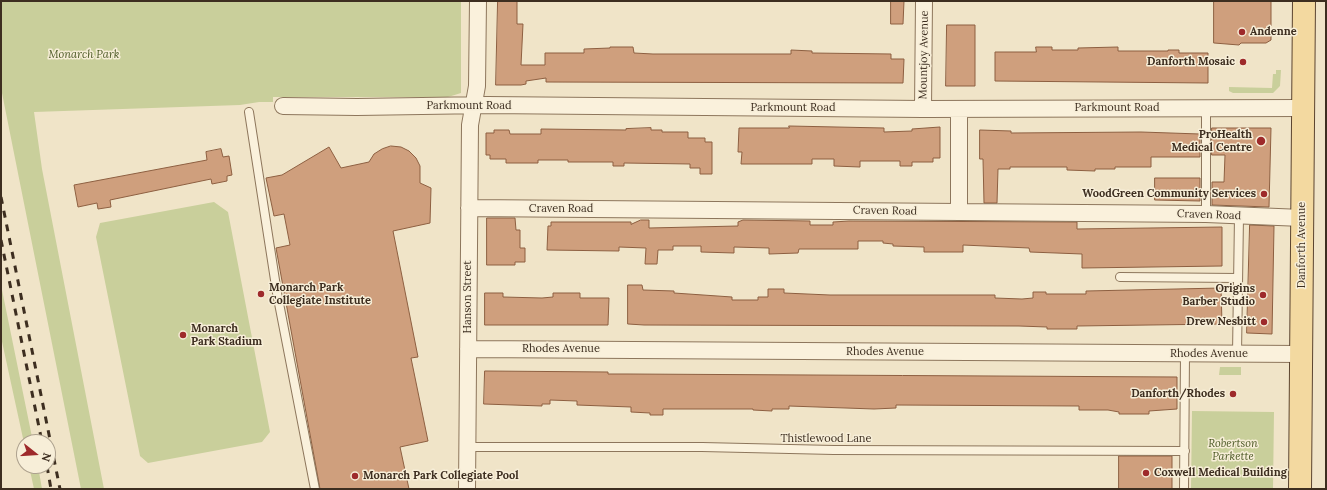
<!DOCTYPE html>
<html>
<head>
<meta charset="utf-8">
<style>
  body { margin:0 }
  #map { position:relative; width:1327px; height:490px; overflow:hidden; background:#f0e4c8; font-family:Lora,serif }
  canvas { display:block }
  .frame { position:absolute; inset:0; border:2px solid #3d2e20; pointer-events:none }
  .north { position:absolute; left:16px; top:434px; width:40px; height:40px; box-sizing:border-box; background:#f7eed8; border:1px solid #ada18e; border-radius:50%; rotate:107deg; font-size:11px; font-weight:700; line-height:16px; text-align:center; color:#3d2e20 }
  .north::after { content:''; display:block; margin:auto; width:14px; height:18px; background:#9e2a2b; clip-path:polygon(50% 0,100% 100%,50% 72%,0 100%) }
</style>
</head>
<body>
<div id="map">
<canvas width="1327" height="490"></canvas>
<div class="frame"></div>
<div class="north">N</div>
</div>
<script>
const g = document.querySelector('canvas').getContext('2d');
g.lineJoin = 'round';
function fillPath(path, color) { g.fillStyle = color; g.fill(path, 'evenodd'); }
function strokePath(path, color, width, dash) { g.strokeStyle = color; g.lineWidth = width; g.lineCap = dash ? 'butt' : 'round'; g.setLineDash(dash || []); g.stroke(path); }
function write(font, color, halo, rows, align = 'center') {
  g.font = font + ' Lora,serif'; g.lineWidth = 3; g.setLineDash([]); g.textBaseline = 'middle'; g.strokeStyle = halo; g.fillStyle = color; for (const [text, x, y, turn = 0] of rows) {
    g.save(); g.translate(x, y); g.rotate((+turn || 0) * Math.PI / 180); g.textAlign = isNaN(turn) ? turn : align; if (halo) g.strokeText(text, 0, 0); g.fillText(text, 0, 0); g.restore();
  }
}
fillPath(new Path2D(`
  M1 1H461V93L448 97H273V102H259L240 105 34 112 42 169 104 489H81L1 88Z
  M1276 70H1281L1280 86 1273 93H1233L1229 91V87L1272 88 1273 74H1276Z
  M214 202 228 212 270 432 262 442 148 463 140 456 96 237 100 223Z
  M1 285 33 442H24V443L1 337Z
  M1220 367H1241V375H1219Z
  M1192 411 1274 412 1273 489H1191Z
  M29 466H38L42 489H34Z`), '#c9cf9b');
const building = new Path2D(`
  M498 1H517V24H523L521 65H545V53H584V49L610 48V47H633L634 53 653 54H791V50L812 51V53L891 54V59H904L903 83 546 82V78L526 81V84L521 85H496Z
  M891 1H904L903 24H891Z
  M1214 1H1271V26L1267 30 1271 36V40L1266 43H1241L1239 45 1214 43Z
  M947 25H975V86H946Z
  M1036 47H1052V50H1078V48L1118 47V51H1168V50H1179V53H1208V83L995 81V52H1036Z
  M789 126 884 128V132L912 131V129L940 127V158H933V162H912V166H900V161H860V167L834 166V159H812V164H741L742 152H738L739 128H789Z
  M651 128V130H662V132H688V138H705V142H712V174H700V168H690V164L624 163V166H613V162H568V160H538V163H506V159H490V155H486V133H494V130H509L510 134H541V129L626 130V129Z
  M1212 128H1271L1269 207 1212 205V182H1224L1225 155H1212Z
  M980 130 1011 131V133L1141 132 1200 134V157H1151V167H1115V169H1095V171L1067 170V167H1010V169H998L997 203H984L983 159H980Z
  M391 146 401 147 409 151 416 158 420 166V183L431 188 430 223 393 231 418 357 411 358 428 441 400 447 409 489H320L276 248 290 245 284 214 274 216 266 178 282 175 329 147 341 168 369 162 374 154 382 149Z
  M221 149 223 157 229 156 232 175 227 176V181L212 184 211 179 110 200 111 207 98 209 97 203 78 207 74 185 207 160 206 152Z
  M1155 178H1200V201L1155 200Z
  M487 218H515L516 230H520V248H525V262H515V265H487Z
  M641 220H649V228L738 226V222L743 220 810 221V225H833V222L849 221 1077 222V229L1222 227V266L1082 268V254L1030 252 1029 248 963 245V252H924V247L893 246V244L883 243V241H858V249H799L798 253 769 254V248L734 247V253L701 252V246H673V250H658L657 264H645L646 248 619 247V251L547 250 548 226H551V222H631V224Z
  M1250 225 1274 226 1272 334 1247 333Z
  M628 285H642L643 290 674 291V293L732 297V300H758V297H768V289H784V293L830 295H995V298L1022 299 1033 298V292H1046V294H1086V291L1221 288 1222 324 1077 326V329H1047V327L1019 326 644 325 628 324Z
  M485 293H503V297L542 298 553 297V293H580V298H609L608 325H485Z
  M485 371 608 372V374H628L1177 377V409L1149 411V414H1119V412L1108 410H1079V406L896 405V408L874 409 789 406V409H772V411L753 410V409H663V415H650V413L631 412V407L577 405V401L550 400V404H542V406L484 404Z
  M1119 456H1172V489H1119Z`);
fillPath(building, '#cf9f7d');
strokePath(building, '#8d5f41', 1);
const lane = new Path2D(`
  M249 112 277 293 315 489
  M1206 214V108
  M1120 277 1238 278
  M1237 354 1239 216
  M467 447H702L834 450 1185 451
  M1184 489 1185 353`);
const street = new Path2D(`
  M283 106 357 107 487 105 923 109 1303 108
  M923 109 924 1
  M469 208 1206 214 1302 218
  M959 212V109
  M468 349 1301 354
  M467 489 470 125 477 86 478 1`);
const primary = new Path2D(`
  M1300 489 1304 1`);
strokePath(lane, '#8d765c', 10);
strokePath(street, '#8d765c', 18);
strokePath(primary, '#5b4430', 24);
strokePath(lane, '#faf1dc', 8);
strokePath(street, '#faf1dc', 16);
strokePath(primary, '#f3d9a0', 22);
strokePath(new Path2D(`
  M1 197 60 489
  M1 240 42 442
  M47 466 51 489`), '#3d2e20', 3, [7, 7]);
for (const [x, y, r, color] of [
  [1242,32,4,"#9e2a2b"],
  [1243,62,4,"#9e2a2b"],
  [1261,141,5,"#9e2a2b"],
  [1264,194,4,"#9e2a2b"],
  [261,294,4,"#9e2a2b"],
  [1263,295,4,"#9e2a2b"],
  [1264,322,4,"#9e2a2b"],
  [183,335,4,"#9e2a2b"],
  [1233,394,4,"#9e2a2b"],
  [1146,473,4,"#9e2a2b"],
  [355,476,4,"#9e2a2b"]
]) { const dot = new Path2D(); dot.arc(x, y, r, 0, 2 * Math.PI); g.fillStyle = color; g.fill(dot); strokePath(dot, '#f7eed8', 1.5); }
write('bold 11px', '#3d2e20', '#f7eed8', [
  ["Andenne",1250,32,"left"],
  ["Danforth Mosaic",1235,62],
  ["ProHealth",1252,135],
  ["Medical Centre",1252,148],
  ["WoodGreen Community Services",1256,194],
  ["Monarch Park",269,288,"left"],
  ["Collegiate Institute",269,301,"left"],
  ["Origins",1255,289],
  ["Barber Studio",1255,302],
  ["Drew Nesbitt",1256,322],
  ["Monarch",191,329,"left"],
  ["Park Stadium",191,342,"left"],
  ["Danforth/Rhodes",1225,394],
  ["Coxwell Medical Building",1154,473,"left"],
  ["Monarch Park Collegiate Pool",363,476,"left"]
], 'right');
write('italic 11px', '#4d5a26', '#f7eed8', [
  ["Monarch Park",84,55],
  ["Robertson",1233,444],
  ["Parkette",1233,457]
]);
write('11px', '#3d2e20', '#f7eed8', [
  ["Mountjoy Avenue",924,55,-89],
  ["Parkmount Road",469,106],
  ["Parkmount Road",793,108],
  ["Parkmount Road",1117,108],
  ["Craven Road",561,209],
  ["Craven Road",885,211,1],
  ["Craven Road",1209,215,2],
  ["Danforth Avenue",1302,245,-90],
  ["Hanson Street",468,297,-90],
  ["Rhodes Avenue",561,349],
  ["Rhodes Avenue",885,352],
  ["Rhodes Avenue",1209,354],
  ["Thistlewood Lane",826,439]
]);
</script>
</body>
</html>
